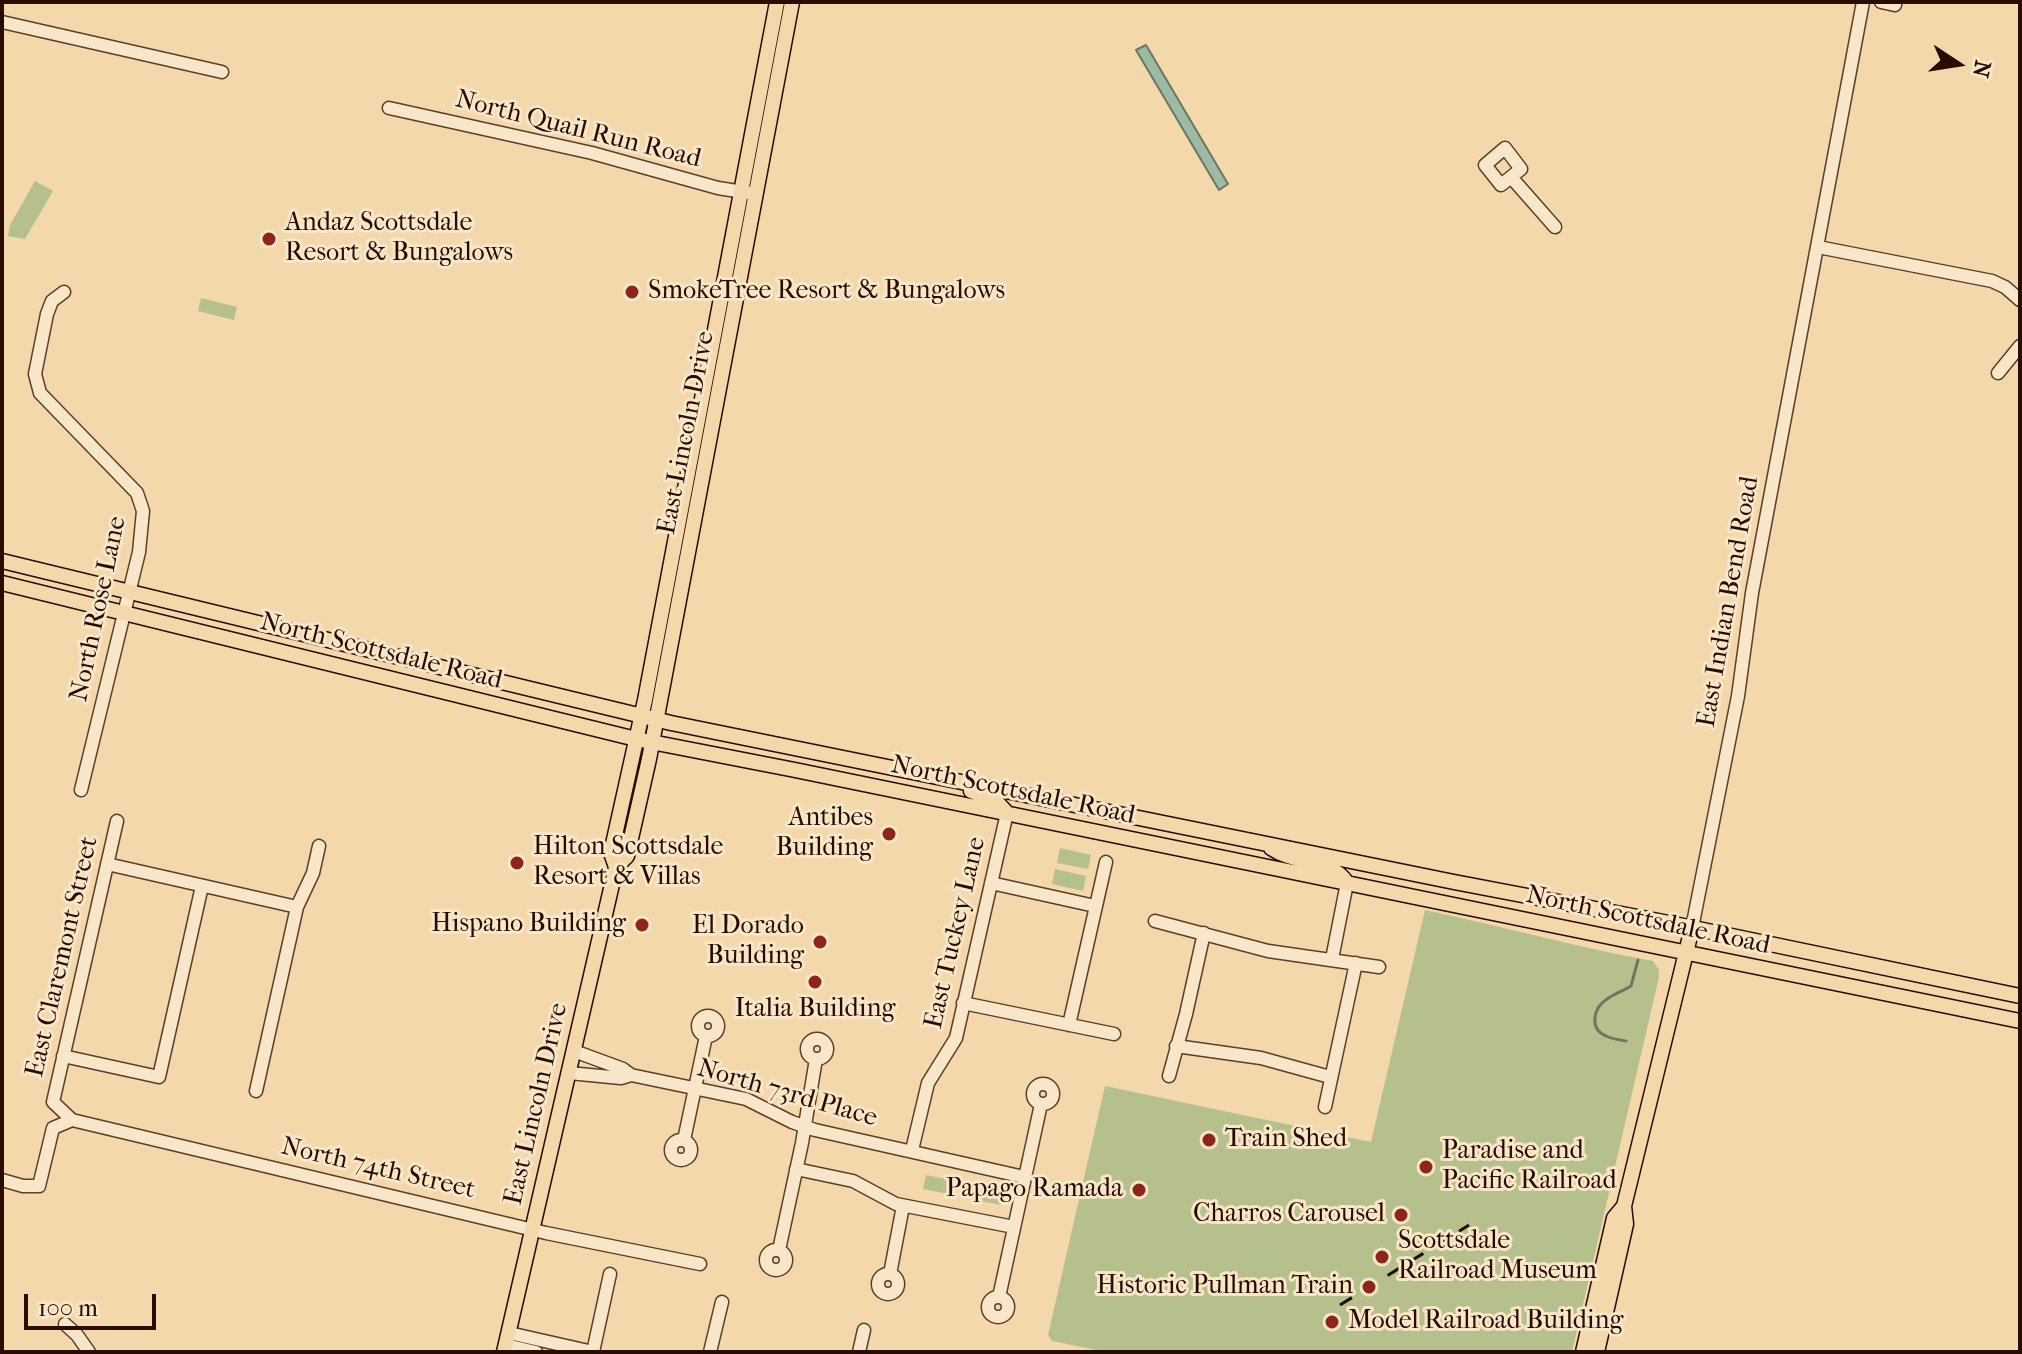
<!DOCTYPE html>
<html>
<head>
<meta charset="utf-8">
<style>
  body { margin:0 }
  #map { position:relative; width:2022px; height:1354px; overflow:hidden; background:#f2d8aa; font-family:"IM FELL French Canon",serif }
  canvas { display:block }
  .frame { position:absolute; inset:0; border:4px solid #2a0b00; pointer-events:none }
  .north { position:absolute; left:1918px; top:24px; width:80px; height:80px; -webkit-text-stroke:6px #f7e6c8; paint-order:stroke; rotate:102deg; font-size:22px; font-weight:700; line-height:32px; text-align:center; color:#2a0b00 }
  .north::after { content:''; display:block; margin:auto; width:28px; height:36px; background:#2a0b00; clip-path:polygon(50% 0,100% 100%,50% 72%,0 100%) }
  .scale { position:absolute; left:24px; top:1294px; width:132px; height:36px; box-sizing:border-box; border:4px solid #2a0b00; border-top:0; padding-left:10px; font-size:24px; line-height:28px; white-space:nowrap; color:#2a0b00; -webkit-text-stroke:6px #f7e6c8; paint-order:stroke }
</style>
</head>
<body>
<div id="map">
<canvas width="2022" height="1354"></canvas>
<div class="frame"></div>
<div class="north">N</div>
<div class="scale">100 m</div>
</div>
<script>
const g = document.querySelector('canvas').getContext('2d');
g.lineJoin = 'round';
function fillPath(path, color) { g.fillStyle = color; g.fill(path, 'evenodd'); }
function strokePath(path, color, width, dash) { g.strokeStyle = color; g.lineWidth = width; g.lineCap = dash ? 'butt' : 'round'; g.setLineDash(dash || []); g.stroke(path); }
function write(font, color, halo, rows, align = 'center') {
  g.font = font + ' "IM FELL French Canon",serif'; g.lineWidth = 6; g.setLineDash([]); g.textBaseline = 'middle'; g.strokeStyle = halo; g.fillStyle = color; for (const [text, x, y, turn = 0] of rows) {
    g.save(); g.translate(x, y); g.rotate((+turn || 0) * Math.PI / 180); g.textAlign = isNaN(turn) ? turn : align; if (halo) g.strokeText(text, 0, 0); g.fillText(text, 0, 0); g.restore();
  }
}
fillPath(new Path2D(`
  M35 181 53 191 25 239 8 236 10 225Z
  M201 298 237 307 234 320 198 311Z
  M1060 848 1091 855 1088 869 1057 863Z
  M1055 869 1086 876 1083 891 1052 884Z
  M1425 910C1501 926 1576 947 1653 961L1659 970V977L1572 1352H1106L1052 1341 1048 1335 1105 1086 1371 1142Z
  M926 1175 957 1181 954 1195 923 1189Z
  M973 1184 1004 1191 1001 1205 970 1199Z`), '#b6c08c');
const water = new Path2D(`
  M1146 45 1228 184 1219 190 1136 50Z`);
fillPath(water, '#9cbba4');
strokePath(water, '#6e7562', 2);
strokePath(new Path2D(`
  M1626 1041C1620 1040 1612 1039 1606 1036 1589 1029 1593 1008 1607 999 1614 994 1623 991 1631 986L1638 960`), '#6e7562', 3);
const minor = new Path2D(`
  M1881 2 1895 5
  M2 22 222 72
  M389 108 592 153 718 188 756 194
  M1505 148 1521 169 1501 185 1485 165Z
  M1511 177 1555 227
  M1818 247 1992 281 2005 287 2020 300
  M64 292 52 301 47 314 35 374 40 393 137 493 143 511 139 552 81 790
  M1998 373 2020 346
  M117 821 53 1102 72 1120 546 1233 700 1264
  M107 864 297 907
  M991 883 1095 906
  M1155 921 1268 951 1379 967
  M1692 928 1738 696 1752 593 1863 2
  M1332 959 1347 883
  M963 1003 1114 1034
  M698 1026a10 10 0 1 1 20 0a10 10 0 1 1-20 0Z
  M1069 1025 1106 862
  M807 1049a10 10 0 1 1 20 0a10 10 0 1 1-20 0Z
  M1176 1046 1261 1058 1330 1077
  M574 1051 623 1069 631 1075
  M63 1056 159 1077 202 886
  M569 1073 621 1078 631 1075 746 1099 792 1122 815 1130 1024 1177
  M1169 1076 1186 1014 1204 933
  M1033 1094a10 10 0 1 1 20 0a10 10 0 1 1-20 0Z
  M256 1091 297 907 313 873 319 846
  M1325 1107 1356 963
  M684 1140 706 1036
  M671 1150a10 10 0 1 1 20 0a10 10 0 1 1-20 0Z
  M912 1150 928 1083 956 1038 1007 813
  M796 1169 853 1181 896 1204 1014 1227
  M2 1180 23 1186H39L53 1128 72 1120
  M779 1250 802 1143 816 1059
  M766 1260a10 10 0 1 1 20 0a10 10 0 1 1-20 0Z
  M890 1274 903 1206
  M878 1284a10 10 0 1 1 20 0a10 10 0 1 1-20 0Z
  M999 1297 1041 1104
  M988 1307a10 10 0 1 1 20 0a10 10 0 1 1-20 0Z
  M65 1324 77 1335 89 1352
  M509 1333 593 1352
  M506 1345 536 1352
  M593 1352 610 1274
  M710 1352 722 1302
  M859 1352 864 1330`);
const major = new Path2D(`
  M2 561 671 723 1454 882 1674 924 2020 996
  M2 583 636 739 795 770 2020 1021
  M971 791 995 800 1007 813
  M1271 848C1296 865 1330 857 1347 883
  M616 867 611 853 645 700 777 2
  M504 1352 616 867 627 856 649 759 792 2
  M1583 1352 1614 1218 1624 1206
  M1597 1352 1626 1224 1624 1206 1692 928`);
strokePath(minor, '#5c3e2a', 15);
strokePath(major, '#2a0b00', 17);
strokePath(minor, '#f7e6c8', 12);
strokePath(major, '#f2d8aa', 14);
strokePath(new Path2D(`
  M1340 1305 1469 1225`), '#2a0b00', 3, [14, 14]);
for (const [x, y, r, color] of [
  [269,239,8,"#8f2418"],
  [632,292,8,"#8f2418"],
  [889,834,8,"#8f2418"],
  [517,863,8,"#8f2418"],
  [642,925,8,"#8f2418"],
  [820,942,8,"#8f2418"],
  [815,982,8,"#8f2418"],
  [1209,1140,8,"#8f2418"],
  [1426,1167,8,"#8f2418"],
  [1139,1190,8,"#8f2418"],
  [1401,1215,8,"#8f2418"],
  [1382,1257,8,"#8f2418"],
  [1369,1287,8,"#8f2418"],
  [1332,1322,8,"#8f2418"]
]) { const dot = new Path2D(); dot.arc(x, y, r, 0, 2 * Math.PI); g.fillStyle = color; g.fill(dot); strokePath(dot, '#f7e6c8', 3); }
write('26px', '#2a0b00', '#f7e6c8', [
  ["North Quail Run Road",578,130,14],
  ["East Lincoln Drive",687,433,-79],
  ["East Indian Bend Road",1729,602,-80],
  ["North Rose Lane",99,609,-78],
  ["North Scottsdale Road",381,652,14],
  ["North Scottsdale Road",1013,791,12],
  ["North Scottsdale Road",1648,921,12],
  ["East Tuckey Lane",956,933,-77],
  ["East Claremont Street",63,957,-77],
  ["North 73rd Place",787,1094,16],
  ["East Lincoln Drive",537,1104,-77],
  ["North 74th Street",378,1169,13]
]);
write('26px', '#2a0b00', '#f7e6c8', [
  ["Andaz Scottsdale",285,224],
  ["Resort & Bungalows",285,254],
  ["SmokeTree Resort & Bungalows",648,292],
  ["Antibes",873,819,"right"],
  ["Building",873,849,"right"],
  ["Hilton Scottsdale",533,848],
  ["Resort & Villas",533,878],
  ["Hispano Building",626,925,"right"],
  ["El Dorado",804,927,"right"],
  ["Building",804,957,"right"],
  ["Italia Building",815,1010,"center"],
  ["Train Shed",1225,1140],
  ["Paradise and",1442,1152],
  ["Pacific Railroad",1442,1182],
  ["Papago Ramada",1123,1190,"right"],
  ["Charros Carousel",1385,1215,"right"],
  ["Scottsdale",1398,1242],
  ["Railroad Museum",1398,1272],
  ["Historic Pullman Train",1353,1287,"right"],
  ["Model Railroad Building",1348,1322]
], 'left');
</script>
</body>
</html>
